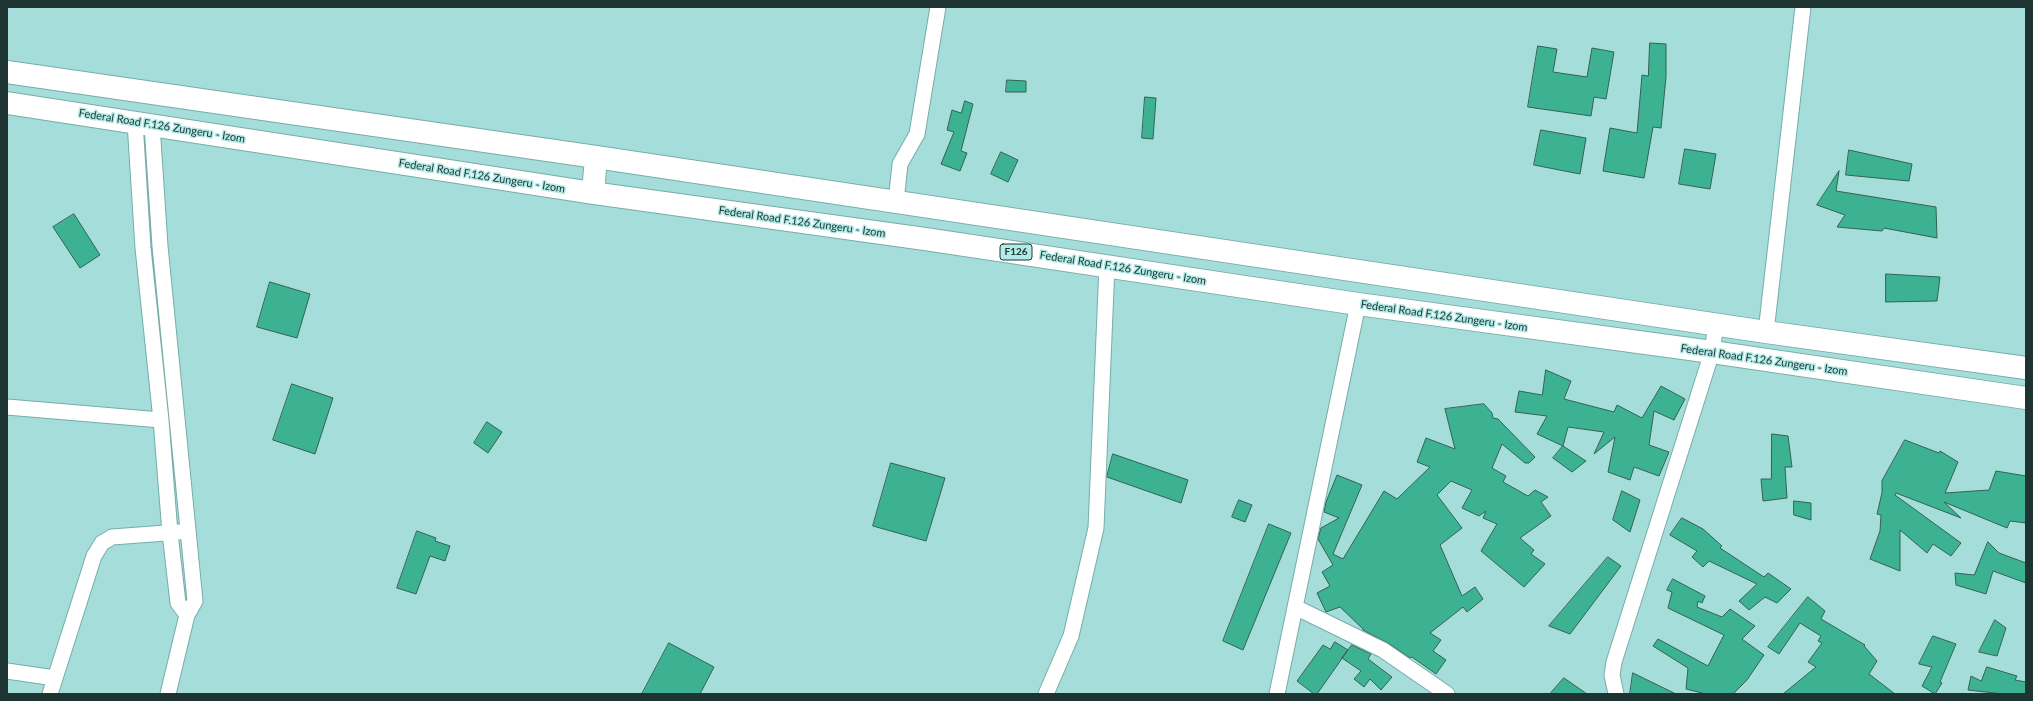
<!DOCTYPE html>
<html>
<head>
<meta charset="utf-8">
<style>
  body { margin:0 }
  #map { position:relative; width:2033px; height:701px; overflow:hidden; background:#a4ddd9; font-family:Lato,sans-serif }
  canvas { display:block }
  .frame { position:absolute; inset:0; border:8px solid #1d3433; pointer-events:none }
</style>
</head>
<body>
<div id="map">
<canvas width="2033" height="701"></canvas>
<div class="frame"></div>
</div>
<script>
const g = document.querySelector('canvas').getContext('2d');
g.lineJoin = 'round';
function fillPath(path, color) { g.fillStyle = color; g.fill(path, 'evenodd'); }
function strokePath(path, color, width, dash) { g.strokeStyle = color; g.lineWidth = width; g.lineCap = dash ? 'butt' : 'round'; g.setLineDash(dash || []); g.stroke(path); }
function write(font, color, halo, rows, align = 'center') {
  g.font = font + ' Lato,sans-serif'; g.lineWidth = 3; g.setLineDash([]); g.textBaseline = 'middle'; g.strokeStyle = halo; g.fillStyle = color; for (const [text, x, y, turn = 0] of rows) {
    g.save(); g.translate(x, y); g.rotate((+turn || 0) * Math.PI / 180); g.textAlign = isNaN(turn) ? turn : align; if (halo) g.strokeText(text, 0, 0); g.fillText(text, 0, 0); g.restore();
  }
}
const building = new Path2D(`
  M1650 43 1666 44V77L1661 128 1653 127 1644 178 1603 171 1610 128 1637 133 1642 75 1648 76Z
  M1538 46 1557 49 1553 72 1587 77 1592 48 1614 52 1606 99 1594 97 1591 116 1528 107Z
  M1007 80 1026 81V92H1006Z
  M1145 97 1156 98 1153 139 1142 138Z
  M965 101 973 104 961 151 967 153 960 171 941 164 954 132 947 130 952 110 961 113Z
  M1541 130 1586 138 1580 174 1534 165Z
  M1685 149 1716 154 1710 189 1679 184Z
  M1849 150 1912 164 1909 181 1846 175Z
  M1001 152 1018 160 1008 182 991 174Z
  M1839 171 1836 191 1936 207 1937 238 1884 228 1882 231 1837 227 1845 215 1817 205Z
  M74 214 100 255 80 268 53 227Z
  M1886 274 1940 277 1937 301 1886 302Z
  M270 282 310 294 297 338 257 327Z
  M1546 370 1571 381 1564 399 1614 412 1617 405 1642 418 1661 386 1685 399 1674 420 1654 411 1649 445 1669 452 1659 476 1634 467 1630 480 1608 472 1615 437 1594 454 1604 432 1568 427 1563 446 1537 434 1547 416 1515 412 1519 391 1542 395Z
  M292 384 333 398 315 454 273 440Z
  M1484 404 1492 413 1493 418 1498 419 1535 457 1529 463H1525L1502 444 1492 468 1506 476 1503 482 1528 496 1535 490 1548 497 1541 502 1551 516 1520 538 1534 550 1531 554 1545 564 1524 587 1481 551 1497 524 1483 518 1486 511 1479 516 1462 508 1472 490 1451 481 1437 495 1462 528 1440 545 1462 596 1475 587 1483 599 1467 612 1463 607 1430 633 1441 640 1433 651 1446 660 1436 674 1412 657 1410 658 1388 643 1363 630V629L1340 607 1326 612 1317 593 1330 586 1322 572 1333 565 1318 539 1321 528 1339 518 1324 512 1326 502 1337 475 1362 485 1333 554 1343 559 1384 491 1397 499 1430 467 1417 462 1426 438 1455 449 1445 409Z
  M487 422 502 432 488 453 474 443Z
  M1772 434 1788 436 1792 467H1785L1787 498 1763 501 1761 479H1771Z
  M1905 440 1939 453 1940 451 1958 462 1945 493 1989 490 1996 471 2026 476V523L2010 521 2007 528 1944 502 1961 518 1896 493 1895 495 1961 543 1951 556 1933 544 1927 553 1900 530V571L1870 559 1880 531 1881 515 1877 514 1882 493V481Z
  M1563 446 1586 461 1572 472 1553 458Z
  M1113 454 1188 480 1181 503 1107 477Z
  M891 463 945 478 926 541 873 526Z
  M1622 491 1640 500 1630 532 1613 520Z
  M1239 500 1252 505 1245 522 1232 517Z
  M1794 501 1811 503V520L1794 515Z
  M1682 518 1703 529 1722 546 1720 548 1764 577 1768 573 1791 589 1777 603 1765 597 1749 610 1739 601 1757 584 1709 561 1703 567 1692 557 1697 551 1670 535Z
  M1269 524 1291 533 1243 650 1223 641Z
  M417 531 436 538 435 541 450 546 445 561 430 556 416 594 397 588Z
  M1988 542 1999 553 2026 563V583L1993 571 1986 594 1956 585 1955 573 1974 575Z
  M1608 557 1621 566 1570 634 1549 626Z
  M1673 579 1705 596 1702 603 1698 601 1697 607 1722 617 1730 609 1755 626 1742 639 1764 655 1747 680 1733 694H1706L1686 689 1688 668 1653 646 1658 639 1708 666 1724 635 1668 608 1672 592 1667 590Z
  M1808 597 1825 611 1821 619 1865 645 1864 646 1877 661 1869 674 1895 694H1783L1816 667 1808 662 1822 643 1818 641 1821 636 1800 623 1779 654 1768 647Z
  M1995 620 2006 628 1997 656 1979 652Z
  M1933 636 1956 644 1940 682 1942 683 1935 694 1922 686 1932 667 1919 664Z
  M1335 642 1348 650 1317 694H1314L1297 681 1323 645 1330 649Z
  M669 643 714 667 700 694H642Z
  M1352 645 1371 654 1368 659 1392 677 1381 690 1370 679 1364 687 1354 679 1361 671 1342 658Z
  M1987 667 2017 676 2015 680 2026 682V694H2003L1968 690 1971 676 1981 681Z
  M1633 673 1676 694H1630Z
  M1564 678 1587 694H1550Z`);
fillPath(building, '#3db292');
strokePath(building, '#336253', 1);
const street = new Path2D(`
  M135 122 143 248 161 420 170 533 178 603 187 615
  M152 125 160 246 195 601 187 615 168 694
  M896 202 900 164 917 134 938 7
  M1766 332 1803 7
  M7 407 161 420
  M1295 607 1383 650 1447 694
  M7 671 55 678
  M50 694 94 556 102 543 112 537 179 532
  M1046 694 1071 636 1096 528 1107 265
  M1277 694 1358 304
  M1616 694 1612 675 1614 662 1712 352 1716 324`);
const primary = new Path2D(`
  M7 72 596 157 1766 332 2026 368
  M7 103 593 193 925 239 1358 304 1712 352 2026 398
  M593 193 596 157`);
strokePath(street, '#76ada9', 17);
strokePath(primary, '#76ada9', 24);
strokePath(street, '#fff', 15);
strokePath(primary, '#fff', 22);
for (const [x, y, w] of [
  [1016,252,32]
]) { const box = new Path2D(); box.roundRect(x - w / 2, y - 8, w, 16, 3); g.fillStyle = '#b1eae6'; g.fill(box); strokePath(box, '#1d3433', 1); }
write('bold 10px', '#1d3433', null, [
  ["F126",1016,252]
]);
write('11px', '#1d3433', '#b1eae6', [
  ["Federal Road F.126 Zungeru - Izom",162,126,9],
  ["Federal Road F.126 Zungeru - Izom",482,176,9],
  ["Federal Road F.126 Zungeru - Izom",802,222,8],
  ["Federal Road F.126 Zungeru - Izom",1123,268,9],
  ["Federal Road F.126 Zungeru - Izom",1444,316,8],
  ["Federal Road F.126 Zungeru - Izom",1764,360,8]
]);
</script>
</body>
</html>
